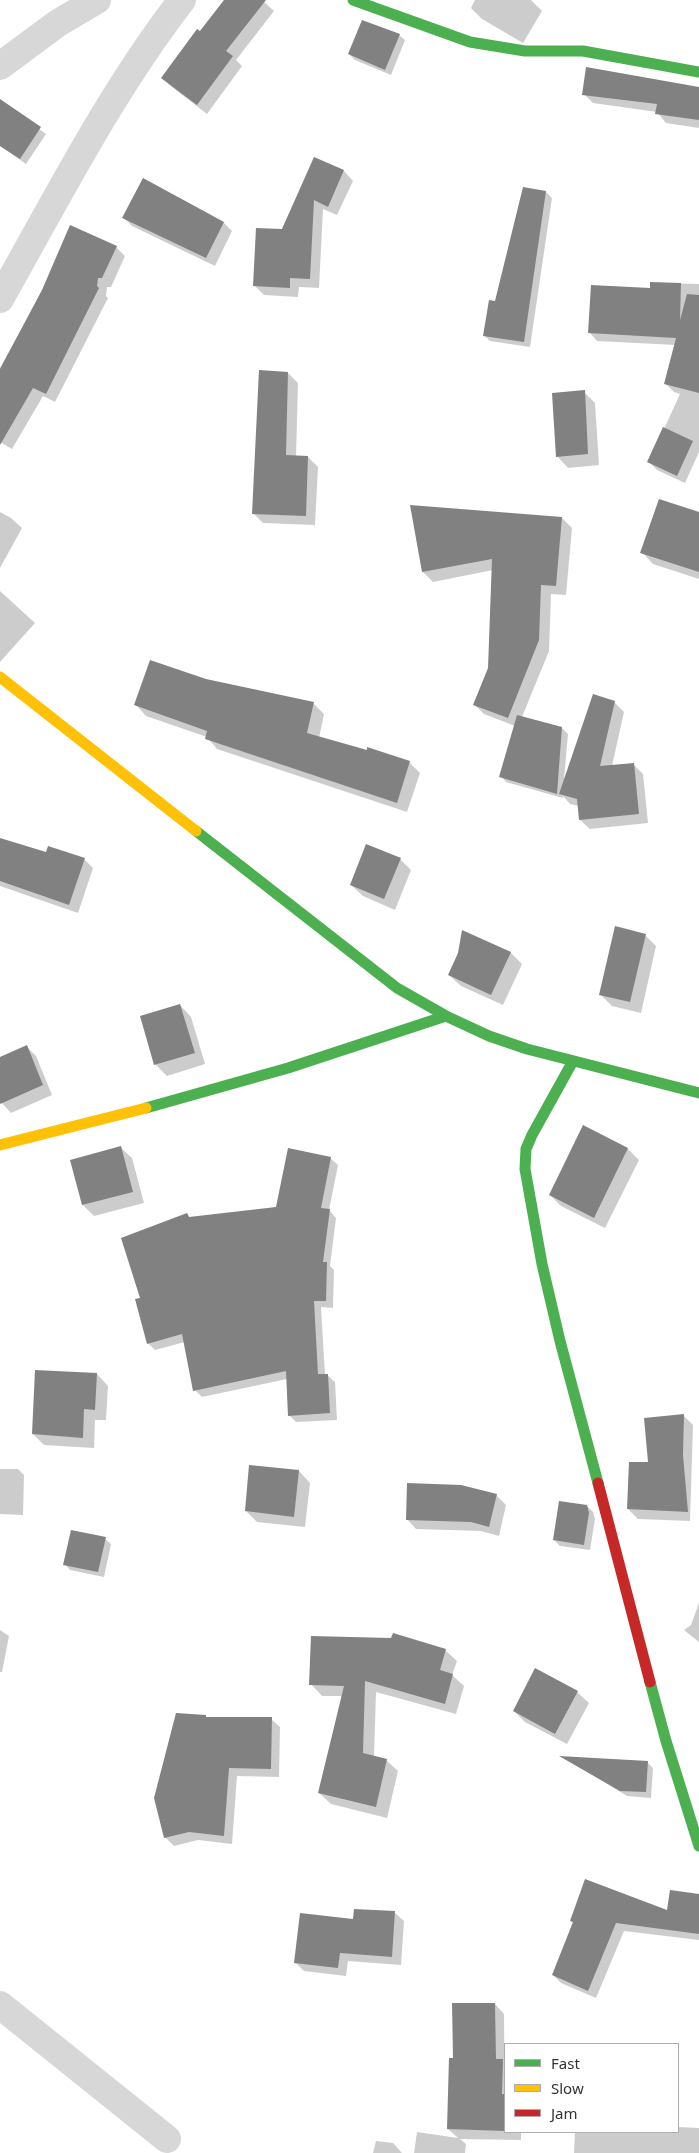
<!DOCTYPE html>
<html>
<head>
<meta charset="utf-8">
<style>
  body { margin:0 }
  #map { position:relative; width:699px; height:2153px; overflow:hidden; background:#fff; font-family:"Noto Sans",sans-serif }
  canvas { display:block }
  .legend { position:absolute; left:504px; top:2043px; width:175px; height:90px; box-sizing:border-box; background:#fff; border:1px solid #adadad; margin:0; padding:6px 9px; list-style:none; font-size:15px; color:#333 }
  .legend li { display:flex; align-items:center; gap:10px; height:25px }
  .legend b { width:25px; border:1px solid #adadad }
</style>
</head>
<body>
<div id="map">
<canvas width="699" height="2153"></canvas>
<ul class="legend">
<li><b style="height:6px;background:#4caf50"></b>Fast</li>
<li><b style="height:6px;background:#ffc107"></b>Slow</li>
<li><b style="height:6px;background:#c62828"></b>Jam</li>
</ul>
</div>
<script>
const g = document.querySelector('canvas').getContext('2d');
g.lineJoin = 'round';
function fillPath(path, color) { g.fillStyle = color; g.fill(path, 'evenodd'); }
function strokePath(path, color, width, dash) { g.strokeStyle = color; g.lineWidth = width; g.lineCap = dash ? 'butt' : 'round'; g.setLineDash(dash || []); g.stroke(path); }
fillPath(new Path2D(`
  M225 0H262L274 11 236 60 242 66 207 114 172 87 162 78Z
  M475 0H531L542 11 523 43 482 19 471 8Z
  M399 35 405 40 391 75 355 60 349 54Z
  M699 88V128L666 123 657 112 593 103 584 94Z
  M3 103 46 134 26 164 0 146V107Z
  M315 159 344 171 353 181 337 215 323 209 319 288 299 287 298 297 264 295 255 286Z
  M524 188 546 192 552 198 530 347 490 341 484 335 496 302Z
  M124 218 224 223 232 231 215 266 132 226Z
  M116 247 125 256 111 287H107L106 296 108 298 55 402 43 396 12 449 0 442V368L43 290Z
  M651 283 699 284V452L685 483 657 470 649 462 680 394 674 392 666 384 676 345 597 341 590 333 651 290Z
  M288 373 298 383 296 457H308L318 467 315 525 263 523 253 513Z
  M584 392 595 403 599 465 568 468 557 456Z
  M412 506 562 518 572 528 566 595 551 594 549 651 522 717 562 728 568 734 564 779 614 702 624 712 612 766 633 764 643 774 648 823 590 829 580 820 579 806 570 804 563 796V798L506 782 501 776 515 726 484 714 474 704 489 668 493 570 433 582 423 572Z
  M0 512 11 518 22 528 0 568Z
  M699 513V579L653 564 642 552Z
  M0 591 35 623 0 662Z
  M206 681 313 703 324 714 319 738 409 762 420 773 407 812 217 749 207 737 146 716 136 705Z
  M0 840 47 854 84 859 93 868 78 913 0 886Z
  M400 859 411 870 395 910 363 896 351 885Z
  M463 931 511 953 522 964 503 1005 461 986 449 975 459 953Z
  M645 935 656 946 641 1013 612 1006 601 995Z
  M180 1005 191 1017 205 1064 167 1076 156 1065 141 1017Z
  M27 1047 36 1056 52 1095 11 1113 0 1101V1058Z
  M584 1127 628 1149 639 1160 605 1228 561 1206 550 1195Z
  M120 1147 132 1158 144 1203 94 1216 83 1205 72 1161Z
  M330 1158 338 1165 329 1210 336 1218 330 1266 334 1270 333 1308 321 1307 325 1375H327L335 1382 337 1420 296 1422 289 1415 287 1379 202 1397 195 1390 185 1342 155 1350 148 1343 141 1299 187 1214 190 1218 277 1208Z
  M97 1374 108 1386 106 1420H95L94 1448 44 1445 33 1434Z
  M684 1416 693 1425 690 1521 638 1519 628 1509 649 1464Z
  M250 1466 299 1471 310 1483 305 1527 257 1522 246 1511Z
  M0 1469H18L24 1475 23 1515 0 1514Z
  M496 1495 506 1505 499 1536 481 1531 416 1529 407 1519Z
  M587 1506 593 1512 595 1519 590 1550 560 1546 554 1540Z
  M105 1539 111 1544 104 1577 70 1570 65 1564Z
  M699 1603V1642L684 1630 691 1625Z
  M0 1630 9 1636 2 1672H0Z
  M445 1650 457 1661 452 1675 464 1686 456 1714 376 1692 374 1757 386 1760 398 1771 387 1818 331 1804 319 1793 342 1696H322L311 1684Z
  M577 1692 589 1703 567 1744 525 1722 514 1711Z
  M205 1716 207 1718 271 1719 280 1727 279 1777 237 1776 232 1844 198 1840 174 1846 165 1837Z
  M563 1757 647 1762 653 1768 651 1798 627 1796Z
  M699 1895V1940L624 1931 596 1998 561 1983 553 1975 574 1924 572 1921 668 1911Z
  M395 1913 404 1921 401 1965 348 1961 346 1976 304 1971 295 1962 354 1920Z
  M495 2004 504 2014 505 2132H521V2140L460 2139 466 2144 465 2153H414L417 2132 458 2138 448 2129 454 2059Z
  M678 2127 699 2128V2153H574L575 2132H678Z
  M376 2141 393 2143 402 2153H373Z`), '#0003');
fillPath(new Path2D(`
  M224 0H266L226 51 233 56 197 105 161 78 197 29 200 31Z
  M362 20 400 34 385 70 348 54Z
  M586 67 699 87V120L655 114 657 104 582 95Z
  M0 99 41 127 20 159 0 146Z
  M314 157 344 170 328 207 314 200 310 279 290 278V288L253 286 256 228 282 229Z
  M143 178 224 222 206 258 122 218Z
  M523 187 546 191 524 342 483 336 489 300 495 301Z
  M70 225 117 246 102 278H98L97 286 99 288 46 394 33 388 0 445V369L42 290Z
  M650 282 681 283 680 320 687 294 699 295V393L664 384 676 338 588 333 591 285 650 288Z
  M259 370 288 372 286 455 308 456 306 516 252 514Z
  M585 390 588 454 556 457 552 393Z
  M663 427 693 441 677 476 647 462Z
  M659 499 699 512V572L640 553Z
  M410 505 562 517 556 586 541 585 539 640 508 718 473 705 488 668 492 559 422 572Z
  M150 660 206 679 314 702 307 733 367 750V747L410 761 397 803 205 739 207 731 134 705Z
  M593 694 615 701 600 766 634 763 639 814 579 820 577 799 559 794Z
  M517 715 562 727 557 794 499 777Z
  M0 838 46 852 48 846 85 858 69 905 0 881Z
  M366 844 401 858 384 899 350 885Z
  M615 926 646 934 630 1002 599 995Z
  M462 930 511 952 491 995 448 975 458 953Z
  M180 1004 195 1053 154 1065 140 1016Z
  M27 1045 43 1085 0 1104V1057Z
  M583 1125 628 1148 594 1218 549 1195Z
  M121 1146 133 1192 82 1205 70 1160Z
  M288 1148 331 1157 321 1208 330 1209 323 1262H327L326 1301H314L318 1374H328L330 1413 288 1416 286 1371 193 1391 182 1334 147 1344 135 1299 140 1298 121 1238 187 1213 189 1217 276 1207Z
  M35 1370 97 1373 95 1410 84 1409 83 1438 32 1434Z
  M684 1414 683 1455 688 1512 627 1509 629 1462H648L644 1418Z
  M249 1465 299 1470 294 1517 245 1511Z
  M407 1483 461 1485 497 1494 489 1527 471 1522 406 1520Z
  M559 1501 587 1505 589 1513 584 1545 553 1540Z
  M71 1530 106 1537 98 1572 63 1565Z
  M393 1633 446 1649 440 1670 453 1674 445 1704 365 1681 363 1753 387 1759 376 1807 318 1793 344 1686 309 1685 311 1636 391 1638Z
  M535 1668 578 1691 555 1734 513 1711Z
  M176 1713 206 1715V1717H272L271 1769 229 1768 224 1836 189 1832 164 1838 154 1798Z
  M559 1756 648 1761 646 1792 620 1791Z
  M585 1879 667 1910 670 1890 699 1894V1934L616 1923 588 1991 552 1975 573 1922 570 1921Z
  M354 1909 395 1911 392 1957 340 1953 338 1968 294 1963 300 1913 353 1919Z
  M452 2003H495L496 2059H503L502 2094H505V2131L447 2129 449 2058H453Z`), '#818181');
strokePath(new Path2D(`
  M0 66 58 23 97 0
  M0 299C57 198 111 92 182 0
  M0 2005 167 2139`), '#d7d7d7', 28);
strokePath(new Path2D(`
  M353 0 470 42 525 51H583L699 72
  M196 831 397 988 448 1017 489 1036 527 1049 699 1093
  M573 1061 532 1135 526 1149 525 1169 542 1264 560 1341 598 1483
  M146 1108 288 1068 446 1016
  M650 1682 666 1741 699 1846`), '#4caf50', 11);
strokePath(new Path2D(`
  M0 677 196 831
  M0 1145 146 1108`), '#ffc107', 11);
strokePath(new Path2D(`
  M598 1483 650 1682`), '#c62828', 11);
</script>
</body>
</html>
